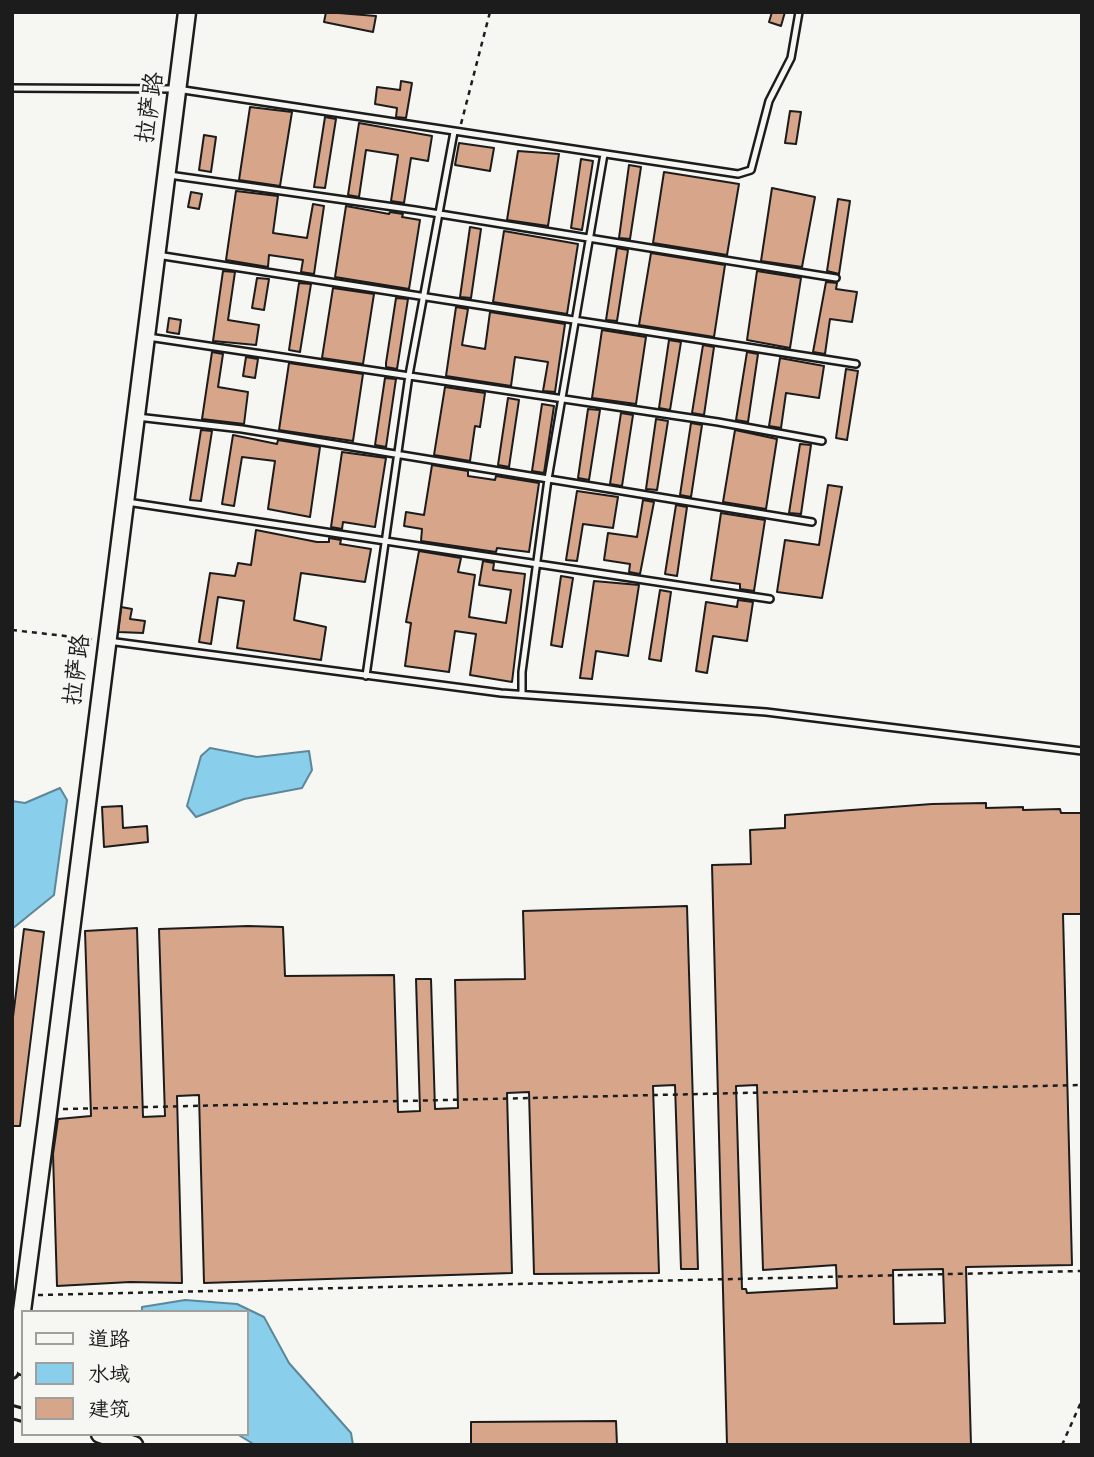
<!DOCTYPE html>
<html>
<head>
<meta charset="utf-8">
<style>
  body { margin:0 }
  #map { position:relative; width:1094px; height:1457px; overflow:hidden; background:#f6f6f2; font-family:Mynerve,"LXGW WenKai TC",sans-serif }
  canvas { display:block }
  .frame { position:absolute; inset:0; border:14px solid #1c1c1c; pointer-events:none }
  .legend { position:absolute; left:21px; top:1310px; width:228px; height:126px; box-sizing:border-box; background:#f6f6f2; border:2px solid #9f9f9c; margin:0; padding:9px 12px; list-style:none; font-size:21px; color:#1c1c1c }
  .legend li { display:flex; align-items:center; gap:14px; height:35px }
  .legend b { width:35px; border:2px solid #9f9f9c }
</style>
</head>
<body>
<div id="map">
<canvas width="1094" height="1457"></canvas>
<div class="frame"></div>
<ul class="legend">
<li><b style="height:9px;background:#f6f6f2"></b>道路</li>
<li><b style="height:19px;background:#89ceea"></b>水域</li>
<li><b style="height:19px;background:#d7a58a"></b>建筑</li>
</ul>
</div>
<script>
const g = document.querySelector('canvas').getContext('2d');
g.lineJoin = 'round';
function fillPath(path, color) { g.fillStyle = color; g.fill(path, 'evenodd'); }
function strokePath(path, color, width, dash) { g.strokeStyle = color; g.lineWidth = width; g.lineCap = dash ? 'butt' : 'round'; g.setLineDash(dash || []); g.stroke(path); }
function write(font, color, halo, rows, align = 'center') {
  g.font = font + ' Mynerve,"LXGW WenKai TC",sans-serif'; g.lineWidth = 5; g.setLineDash([]); g.textBaseline = 'middle'; g.strokeStyle = halo; g.fillStyle = color; for (const [text, x, y, turn = 0] of rows) {
    g.save(); g.translate(x, y); g.rotate((+turn || 0) * Math.PI / 180); g.textAlign = isNaN(turn) ? turn : align; if (halo) g.strokeText(text, 0, 0); g.fillText(text, 0, 0); g.restore();
  }
}
const water = new Path2D(`
  M210 748 257 757 309 751 312 770 302 788 244 799 196 817 187 806 201 756Z
  M60 788 67 800 54 895 12 929V801L25 803Z
  M185 1300 237 1304 264 1317 289 1363 351 1433 353 1445H255L237 1434H247V1312H142V1307Z`);
fillPath(water, '#89ceea');
strokePath(water, '#5d8798', 2);
strokePath(new Path2D(`
  M12 1292H13`), '#5d8798', 4.5);
const building = new Path2D(`
  M326 12 376 16 373 32 324 22Z
  M772 12H785L781 26 769 22Z
  M401 81 412 83 406 118 396 117 397 108 375 104 377 87 400 90Z
  M250 107 292 112 280 186 239 180Z
  M790 111 801 112 796 144 785 143Z
  M325 117 336 119 325 188 314 187Z
  M359 123 432 136 428 161 411 158 404 203 391 201 398 155 366 150 359 197 348 195Z
  M204 135 216 137 211 172 199 170Z
  M459 143 494 148 490 171 455 165Z
  M518 151 559 154 548 226 507 220Z
  M581 159 593 161 582 230 571 228Z
  M629 165 641 167 630 239 619 238Z
  M664 172 739 184 727 255 653 243Z
  M772 188 815 197 802 267 761 261Z
  M236 191 278 196 273 233 307 238 313 204 324 206 314 274 301 272 303 260 269 255 268 267 226 260Z
  M191 192 202 194 199 209 188 207Z
  M838 199 850 201 839 274 827 271Z
  M346 206 389 214 390 212 403 214 402 217 420 220 409 289 335 277Z
  M470 227 481 229 471 298 460 297Z
  M504 231 578 244 567 314 493 302Z
  M617 248 628 250 617 321 606 320Z
  M651 253 725 265 714 337 639 325Z
  M223 271 235 272 228 320 259 325 256 345 213 341Z
  M757 271 801 278 790 348 747 340Z
  M257 278 269 279 264 310 252 308Z
  M826 282 837 283 836 289 857 292 852 322 830 319 825 354 813 352Z
  M299 283 311 284 300 352 289 350Z
  M333 288 374 294 363 364 322 358Z
  M396 298 408 299 397 369 386 367V363Z
  M456 307 468 309 462 345 485 349 490 312 565 324 555 392 543 391 548 362 515 357 511 386 446 376Z
  M169 318 181 320 179 334 167 332Z
  M602 330 646 337 636 404 592 398Z
  M669 340 681 342 670 410 659 408Z
  M703 345 714 347 704 415 692 413Z
  M212 352 223 354 218 387 248 392 244 424 202 419Z
  M747 352 758 354 748 422 736 420Z
  M246 357 258 359 255 378 243 376Z
  M780 358 824 366 819 398 786 393 781 428 769 426Z
  M289 363 363 374 353 441 279 430Z
  M846 369 858 371 847 440 836 438Z
  M385 378 396 379 386 447 375 445Z
  M445 387 485 393 480 427 475 426 470 461 434 455Z
  M508 398 519 400 509 467 498 465Z
  M542 404 554 406 544 473 532 471Z
  M588 409 600 410 589 480 578 478Z
  M621 413 633 415 622 486 610 484Z
  M656 419 668 421 657 490 646 489Z
  M691 423 702 425 691 497 680 495Z
  M201 430 212 431 201 501 190 500Z
  M735 430 777 439 766 509 723 502Z
  M233 435 277 444 278 440 320 447 310 517 268 509 275 461 242 457 234 506 222 504Z
  M800 444 811 445 801 514 789 513Z
  M342 452 386 458 375 527 343 522 342 529 331 527Z
  M432 465 468 471V476L495 480 496 476 539 483 529 552 497 548 496 552 421 541 422 529 404 526 406 512 424 515Z
  M828 485 842 487 822 598 777 592 785 540 819 545Z
  M577 491 618 497 613 528 583 524 577 561 566 560Z
  M643 500 654 502 640 574 629 572 630 564 604 560 608 533 637 537Z
  M676 505 687 507 677 576 665 574Z
  M721 513 765 520 754 591 740 589V584L711 580Z
  M256 530 317 542H329V538L341 540 340 544 371 549 365 582 301 573 294 620 326 627 321 660 237 648 244 601 218 597 211 644 199 642 210 573 235 576 238 563 251 565Z
  M419 551 461 558 458 572 475 575 469 617 506 623 511 590 479 585 483 561 494 563 493 570 525 574 512 682 470 675 476 634 455 631 449 672 405 666 411 623 406 622Z
  M561 576 573 578 562 647 551 645Z
  M594 581 639 585 628 656 596 651 592 679 580 678Z
  M660 590 671 592 661 661 649 659Z
  M738 600 753 602 747 641 713 636 707 673 696 671 706 602 737 607Z
  M121 607 132 609 130 619 145 621 143 633 118 632Z
  M986 803V808L1023 807V810L1060 809 1061 813H1082V914H1063L1072 1265 966 1267 971 1445H727L712 865 751 864 750 830 785 828V815L932 804ZM757 1085 763 1270 836 1265 837 1288 747 1293 746 1289H742L736 1086ZM943 1269 945 1323 894 1324 893 1270Z
  M122 806 123 828 147 826 148 842 104 847 102 807Z
  M687 906 698 1269H681L675 1085 653 1086 659 1273 534 1274 529 1092 507 1093 512 1273 204 1283 199 1095 177 1096 182 1283 130 1282 57 1286 53 1154 58 1119 91 1116 85 931 137 928 143 1117 165 1116 159 929 248 926 283 927 285 976 394 975 398 1112 420 1111 416 979H431L435 1109 458 1108 455 980 525 979 523 911Z
  M24 929 44 932 20 1126H12V1025Z
  M616 1421 617 1445H471V1422Z`);
fillPath(building, '#d7a58a');
strokePath(building, '#1c1c1c', 2);
const lane = new Path2D(`
  M12 88 177 89 738 174 751 170 769 101 791 58 799 12
  M169 175 415 210 836 278
  M157 255 856 364
  M148 337 718 422 822 441
  M137 417 242 429 812 522
  M127 502 770 599
  M108 641 501 693 766 712 1082 751
  M366 676 409 375 454 132
  M522 694V672L548 479 604 154`);
const street = new Path2D(`
  M12 1372 17 1348
  M12 1412 23 1415`);
const secondary = new Path2D(`
  M23 1366 19 1334C78 894 127 453 187 12
  M100 1434 134 1445`);
strokePath(lane, '#1c1c1c', 10);
strokePath(street, '#1c1c1c', 16);
strokePath(secondary, '#1c1c1c', 21);
strokePath(new Path2D(`
  M461 124 490 12
  M12 630 92 639
  M63 1109 1082 1085
  M38 1295 1082 1271
  M1062 1445 1082 1400`), '#1c1c1c', 2.5, [5, 5]);
strokePath(lane, '#f6f6f2', 5);
strokePath(street, '#f6f6f2', 10);
strokePath(secondary, '#f6f6f2', 16);
write('24px', '#1c1c1c', '#f6f6f2', [
  ["拉萨路",152,108,-82],
  ["拉萨路",79,670,-83]
]);
</script>
</body>
</html>
